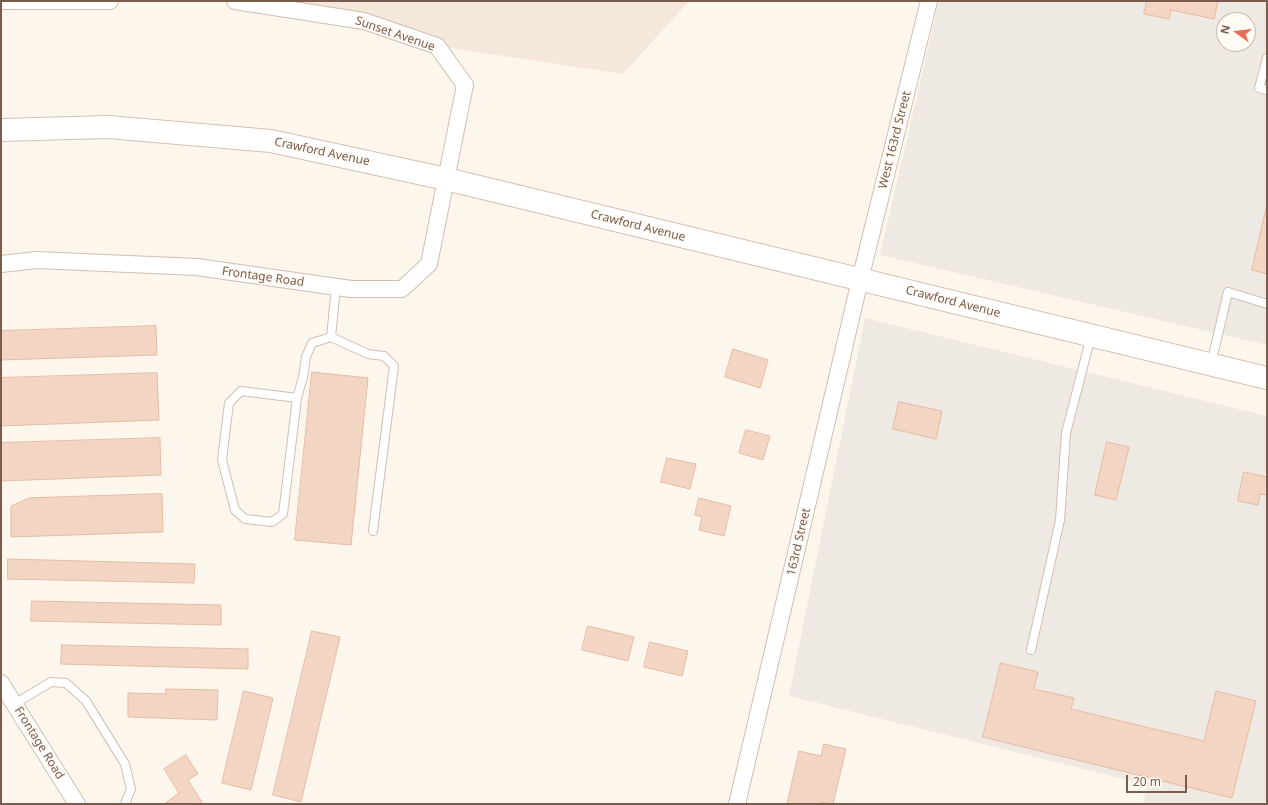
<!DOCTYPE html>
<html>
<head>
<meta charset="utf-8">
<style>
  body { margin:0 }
  #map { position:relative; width:1268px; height:805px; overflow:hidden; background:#fdf6ec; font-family:"Noto Sans",sans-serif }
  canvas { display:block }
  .frame { position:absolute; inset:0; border:2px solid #7a5c4d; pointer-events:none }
  .north { position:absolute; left:1216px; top:12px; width:40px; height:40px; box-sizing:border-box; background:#fffaf3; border:1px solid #cabbb1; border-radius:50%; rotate:284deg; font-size:11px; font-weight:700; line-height:16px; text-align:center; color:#7a5c4d }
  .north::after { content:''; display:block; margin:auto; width:14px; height:18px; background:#e76f51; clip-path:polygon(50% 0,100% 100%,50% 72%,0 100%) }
  .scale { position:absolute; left:1126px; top:775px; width:61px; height:18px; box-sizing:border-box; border:2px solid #7a5c4d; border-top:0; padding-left:5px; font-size:12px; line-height:14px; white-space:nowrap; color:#7a5c4d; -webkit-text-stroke:3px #fffaf3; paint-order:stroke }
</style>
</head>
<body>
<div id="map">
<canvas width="1268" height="805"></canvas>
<div class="frame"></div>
<div class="north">N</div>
<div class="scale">20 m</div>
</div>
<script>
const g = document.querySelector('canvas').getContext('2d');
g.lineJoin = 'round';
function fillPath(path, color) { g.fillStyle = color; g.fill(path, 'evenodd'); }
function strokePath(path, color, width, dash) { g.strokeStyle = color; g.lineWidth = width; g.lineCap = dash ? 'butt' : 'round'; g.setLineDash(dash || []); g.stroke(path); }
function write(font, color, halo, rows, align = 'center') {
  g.font = font + ' "Noto Sans",sans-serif'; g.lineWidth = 3; g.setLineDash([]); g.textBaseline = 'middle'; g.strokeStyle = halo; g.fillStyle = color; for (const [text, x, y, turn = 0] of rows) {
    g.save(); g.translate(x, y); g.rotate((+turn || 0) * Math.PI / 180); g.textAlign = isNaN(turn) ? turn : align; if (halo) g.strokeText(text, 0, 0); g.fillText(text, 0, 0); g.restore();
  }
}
fillPath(new Path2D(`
  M235 1H689L623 74 437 46 386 29Z`), '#f5e8da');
fillPath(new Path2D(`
  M939 1H1267V345L880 255ZM1224 20H1248V44H1224Z
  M865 318 1267 416V804H1143L1148 785 789 696Z`), '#efe9e4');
const building = new Path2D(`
  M1147 1H1218L1214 19 1171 10 1169 19 1144 14Z
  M1267 205V274L1252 270Z
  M156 326 157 355 1 360V331Z
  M733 349 768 360 760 388 725 377Z
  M312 372 368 378 351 545 295 540Z
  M157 373 159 420 1 426V378Z
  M899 402 942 411 936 439 893 429Z
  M746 430 770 436 763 460 739 453Z
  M160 438 161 475 1 481V443Z
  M1107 442 1129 447 1116 500 1095 495Z
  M667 458 696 464 690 489 661 482Z
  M1244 472 1267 477V495L1260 494 1258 505 1238 501Z
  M162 494 163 532 11 537V506L29 498Z
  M699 498 731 506 724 536 699 530 702 517 695 515Z
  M8 559 195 564 194 583 8 579Z
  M32 601 221 605V625L31 621Z
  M588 626 634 637 628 661 582 650Z
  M312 631 340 637 301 802 273 795Z
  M650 642 688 651 682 676 644 667Z
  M62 645 248 649V669L61 664Z
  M1001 663 1038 672 1034 689 1074 698 1071 709 1204 741 1216 691 1256 701 1232 798 983 737Z
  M166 689 218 690 217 720 128 717V693L166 694Z
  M244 691 273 698 251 790 222 783Z
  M824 744 846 749 833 804 820 802 819 804H787L799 751 821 756Z
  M186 755 198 774 188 780 202 802 198 804H164L179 793 164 769Z`);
fillPath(building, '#f3d5c3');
strokePath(building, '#e6bba3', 1);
const service = new Path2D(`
  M1267 58 1259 88 1267 90
  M331 337 368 354 384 356 394 366 373 531
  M1211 364 1228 292 1267 304
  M297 398 241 391 229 403 222 460 235 510 245 519 272 522 283 514 297 398 303 377 306 357 312 343 331 337 336 287
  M1031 650 1060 520 1066 433 1091 336
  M14 704 51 682 66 683 86 701 125 764 131 789 125 804`);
const minor = new Path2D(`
  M1 1H110
  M1 264 37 260 197 267 351 289H402L429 264 465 85 437 46 364 21 235 1
  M1 683 77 804
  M737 804 860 280 929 1`);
const secondary = new Path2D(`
  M1 130 108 127 271 141 446 179 1267 378`);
strokePath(service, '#d1beb0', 10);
strokePath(minor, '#d1beb0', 18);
strokePath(secondary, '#d6c0b0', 24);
strokePath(service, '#fff', 8);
strokePath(minor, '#fff', 16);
strokePath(secondary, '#fff', 22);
write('12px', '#7a5c4d', '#fffaf3', [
  ["Sunset Avenue",395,34,19],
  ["West 163rd Street",895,140,-76],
  ["Crawford Avenue",322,152,12],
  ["Crawford Avenue",638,226,14],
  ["Frontage Road",263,277,8],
  ["Crawford Avenue",953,302,14],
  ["163rd Street",799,542,-77],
  ["Frontage Road",39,743,58]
]);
</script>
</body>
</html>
